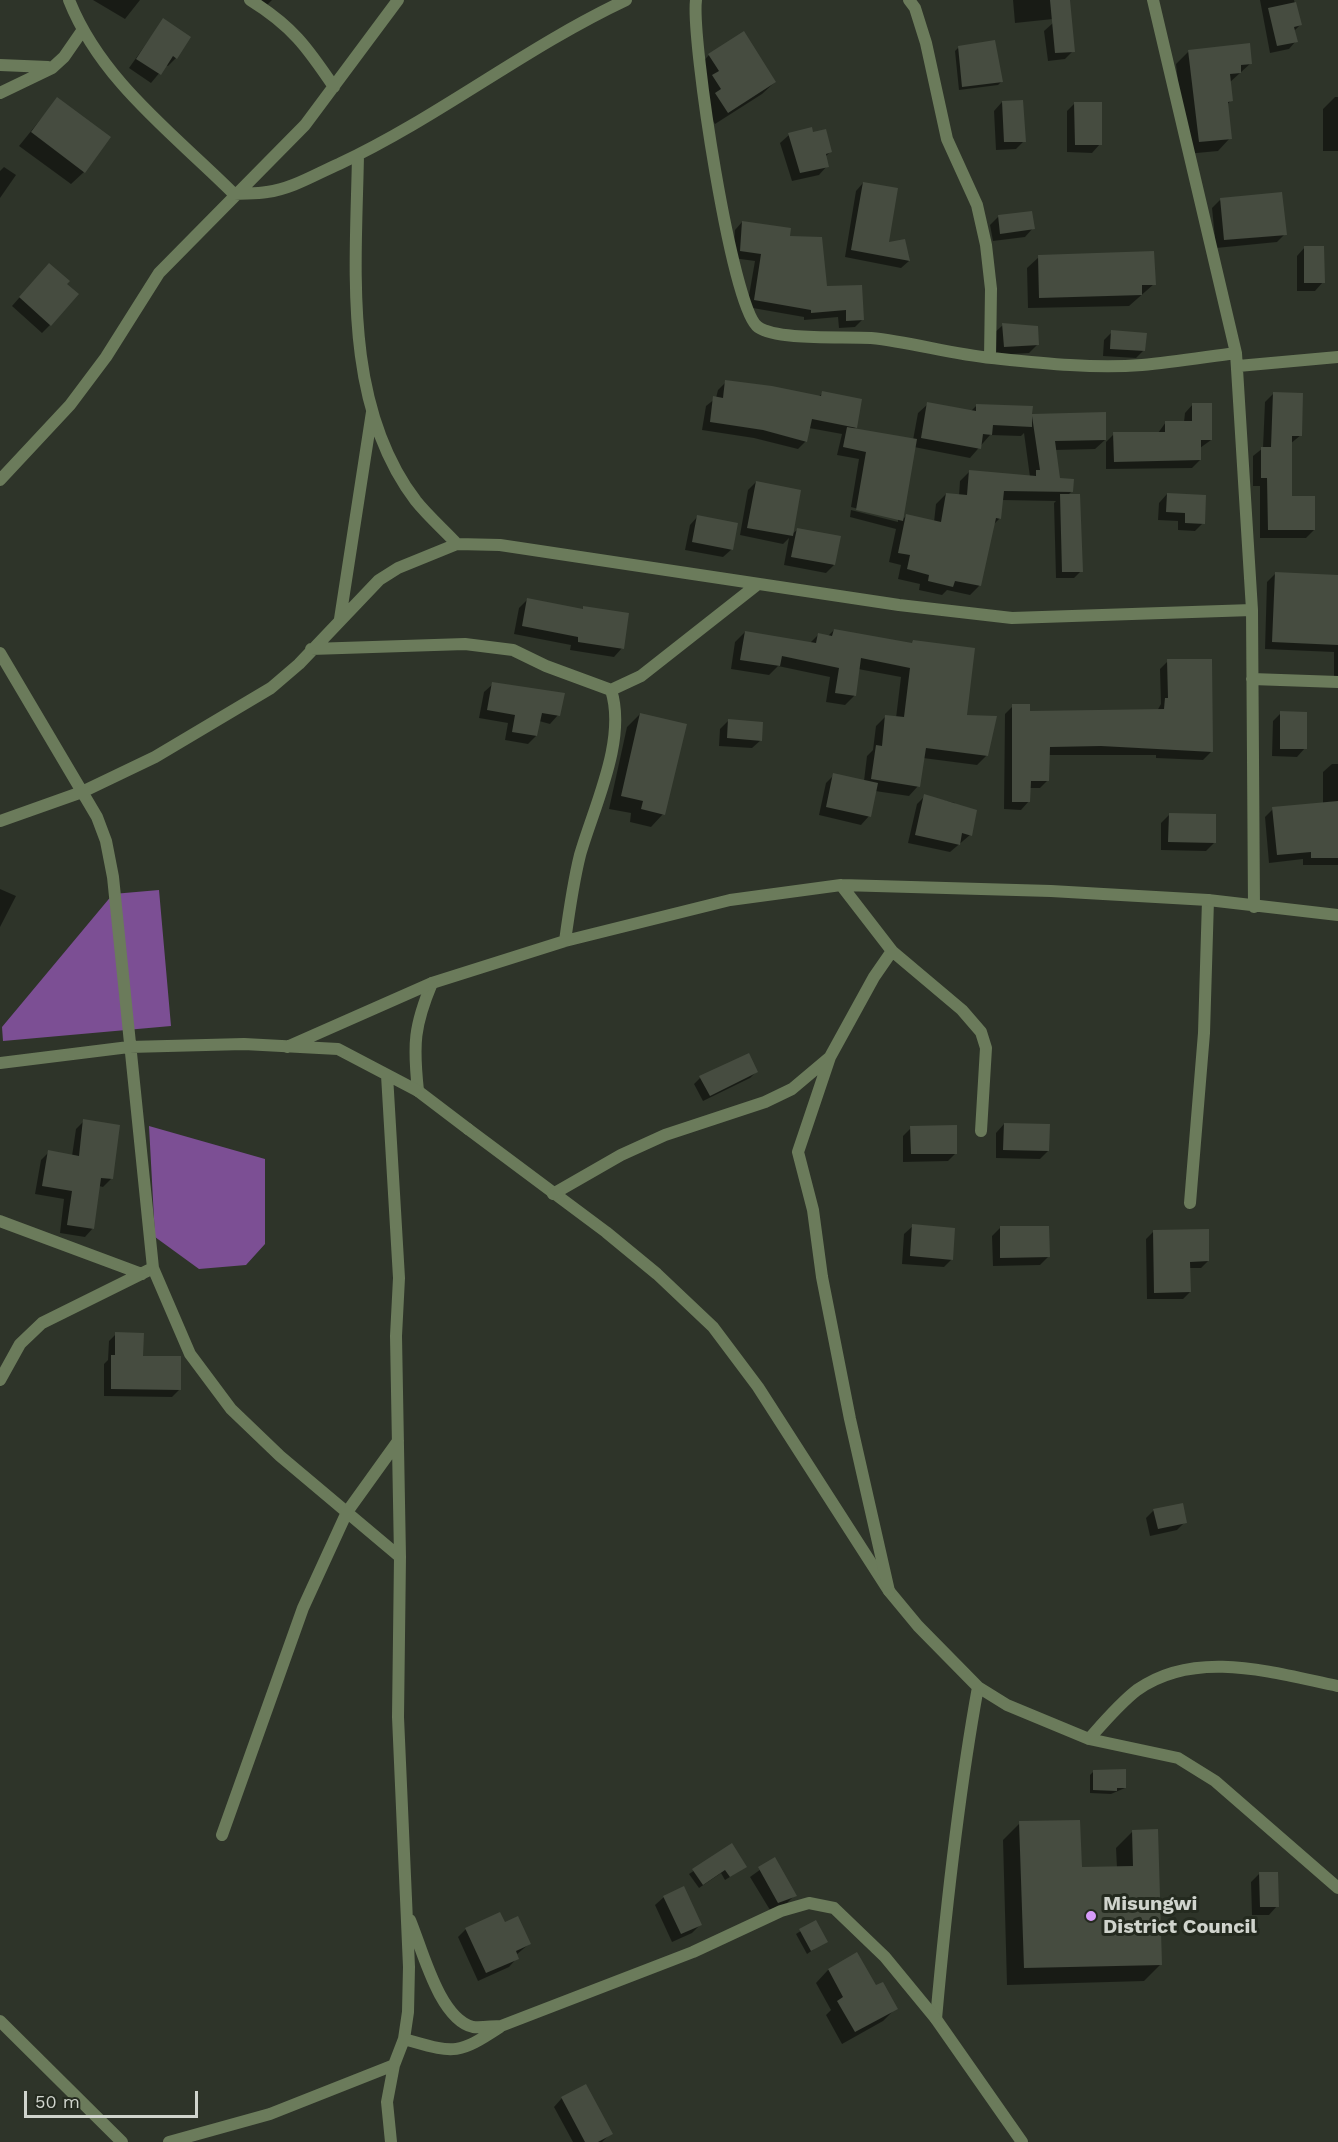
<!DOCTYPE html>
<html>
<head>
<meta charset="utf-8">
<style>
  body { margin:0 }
  #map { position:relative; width:1338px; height:2142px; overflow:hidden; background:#2e3429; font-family:"Work Sans",sans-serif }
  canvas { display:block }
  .scale { position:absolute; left:24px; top:2091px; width:174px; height:27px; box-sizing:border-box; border:3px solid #d0d4cd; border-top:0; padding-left:8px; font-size:18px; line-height:21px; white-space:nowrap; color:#d0d4cd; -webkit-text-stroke:4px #242a1f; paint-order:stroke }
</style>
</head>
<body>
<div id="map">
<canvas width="1338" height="2142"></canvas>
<div class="scale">50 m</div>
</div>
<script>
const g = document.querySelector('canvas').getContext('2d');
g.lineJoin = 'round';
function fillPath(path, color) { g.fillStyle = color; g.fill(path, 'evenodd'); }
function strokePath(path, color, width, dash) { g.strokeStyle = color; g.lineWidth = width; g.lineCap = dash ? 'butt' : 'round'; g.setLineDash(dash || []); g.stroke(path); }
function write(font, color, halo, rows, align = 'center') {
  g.font = font + ' "Work Sans",sans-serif'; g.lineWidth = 6; g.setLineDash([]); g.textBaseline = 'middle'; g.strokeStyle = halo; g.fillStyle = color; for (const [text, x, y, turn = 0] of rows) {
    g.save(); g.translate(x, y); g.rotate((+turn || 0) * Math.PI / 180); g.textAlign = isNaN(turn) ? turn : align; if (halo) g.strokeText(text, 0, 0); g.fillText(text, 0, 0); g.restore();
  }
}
fillPath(new Path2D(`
  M159 890 171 1026 3 1041 2 1027 113 894Z
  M149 1126 265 1159V1244L246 1265 199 1269 155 1237Z`), '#7c4f94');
fillPath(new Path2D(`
  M93 0H140L125 19Z
  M256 0H272L264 8Z
  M1013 0H1060L1053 19 1015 23Z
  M1260 0H1294L1300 25 1294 31 1296 41 1289 49 1270 53Z
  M163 20 176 58 168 66 166 65 151 83 129 68Z
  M1053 23 1073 51 1065 59 1048 61 1044 31Z
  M958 48 1001 82 998 85 959 90 955 51Z
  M1189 51 1251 63 1229 83 1231 100 1227 105 1230 138 1218 151 1186 154 1176 64Z
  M709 55 775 82 762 94 715 124 703 107 697 68Z
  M1335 97H1338V151H1323V109Z
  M57 99 84 172 71 184 19 146Z
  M1002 102 1024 141 1016 149 996 150 994 111Z
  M1075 103 1100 144 1092 153 1067 152V111Z
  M812 134 830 152 825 157 827 166 819 175 792 181 780 143 789 135Z
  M4 167 16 175 0 198V171Z
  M863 183 887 244 904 241 909 261 901 268 845 257 856 191Z
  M1220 200 1285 234 1277 242 1216 248 1212 208Z
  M998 217 1033 228 1025 237 993 241 990 225Z
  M742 222 789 238 826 288 863 319 855 327 839 328 838 317 804 320V317L747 307 755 261 733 258 735 230Z
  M1305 247 1323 282 1315 291H1297V256Z
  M1039 257 1154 284 1129 306 1028 308 1027 268Z
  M41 273 65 284 50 325 42 333 12 306Z
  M1003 325 1037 345 1029 353 996 355 994 333Z
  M1112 332 1144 350 1136 358 1103 356 1104 340Z
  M726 382 818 397 823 393 856 427 853 430 913 440 918 413 928 404 971 411 977 405 1031 415 1105 440 1095 449 1055 450 1059 479 1072 491 1067 496 1081 571 1074 578H1056L1054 503 1056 501 1002 500 1000 518 993 525 979 586 970 595 947 590 942 595 919 590 920 584 898 579 901 565 889 562 896 529 850 517 851 510 898 522V519L851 507 859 459 837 455 842 434 809 428 806 441 798 449 754 438 702 430 706 406 716 398 718 390ZM1024 433 1030 477 969 472 960 481 959 496 946 494 936 504 934 522 907 515 902 520 914 447 970 458 990 435 1021 436Z
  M1273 394 1301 435 1290 444V497L1314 530 1306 538H1260V486H1253V456L1263 448 1265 402Z
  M1193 404 1211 440 1200 448V460L1192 468 1106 469V442L1114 434 1158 433 1166 422H1184L1185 413Z
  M756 482 791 535 797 530 834 565 826 573 784 565 789 538 783 544 740 535 748 490Z
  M1167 494 1203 523 1195 531 1178 530V521L1158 520 1159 503Z
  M698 516 732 549 723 557 685 550 690 525Z
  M1275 574 1338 576V680H1334V652L1265 649 1267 582Z
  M527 600 581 610 584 608 622 648 614 657 570 650 571 645 514 634 519 608Z
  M834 630 911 644 965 716 987 755 977 765 923 758 918 786 909 796 875 791 869 816 861 825 819 815 826 783 834 775 864 781 867 756 873 750 876 726 886 716 896 718 901 677 858 669 854 696 845 705 826 702 830 677 778 666 769 675 731 669 735 642 745 632 810 643 818 635 827 637Z
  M1168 661 1211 752 1203 760 1156 758V755H1048V780L1040 788H1029V801L1021 810 1004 809 1005 714 1013 706 1029 712 1157 711 1161 704 1160 669Z
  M493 684 563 694 558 715 550 724 539 721 536 736 528 744 505 740 508 723 479 718 484 692Z
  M1281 713 1305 748 1297 757 1272 756 1273 721Z
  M640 714 663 814 651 827 630 822 631 813 609 809 627 727Z
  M728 721 761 740 752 748 719 746 720 729Z
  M1332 764H1338V865H1303V859L1269 863 1265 817 1273 809 1323 804V772Z
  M925 796 955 803 954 806 970 835 950 852 908 843 917 804Z
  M1169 815 1214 843 1206 851 1161 850V823Z
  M0 889 16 896 0 927Z
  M756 1072 750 1078 703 1101 694 1084 700 1078Z
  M84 1121 111 1179 103 1187 99 1186 93 1228 85 1237 60 1233 64 1199 35 1194 41 1160 49 1152 72 1156 76 1129Z
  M1004 1124 1048 1151 1040 1159 996 1158V1133Z
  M911 1128 956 1153 948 1161 903 1162V1136Z
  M913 1226 952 1259 944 1267 902 1264 904 1234Z
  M1000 1228 1048 1257 1040 1265 993 1266 992 1236Z
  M1153 1232 1208 1261 1201 1268H1189L1190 1292 1183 1299H1147L1146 1239Z
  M116 1334 142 1357 180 1389 172 1397 104 1396V1364L108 1360 109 1341Z
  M1154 1510 1185 1522 1177 1530 1150 1536 1146 1518Z
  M1094 1771 1125 1788 1111 1794 1090 1793V1775Z
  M1020 1823 1080 1868H1117L1116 1848 1133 1831 1161 1964 1144 1981 1007 1985 1003 1840Z
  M732 1846 741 1870 725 1880 721 1873 699 1888 689 1874Z
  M775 1859 795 1895 787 1903 770 1910 750 1877Z
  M1260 1873 1277 1906 1269 1915H1252L1251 1882Z
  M664 1897 700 1925 692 1933 672 1942 655 1905Z
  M815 1922 826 1941 807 1954 796 1934Z
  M505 1924 529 1944 516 1955 517 1958 509 1967 478 1981 458 1937 466 1929Z
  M857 1954 875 1987 896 2008 883 2021 842 2044 826 2015 831 2010 816 1983 828 1970Z
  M562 2098 611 2133 602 2142H573L554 2107Z`), '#0007');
fillPath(new Path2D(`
  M1050 0H1070L1075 52 1055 53Z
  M1296 2 1302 25 1294 27 1298 42 1277 46 1268 8Z
  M163 18 191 37 177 59 173 56 161 75 136 59Z
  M744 31 776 82 728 113 715 93 721 89 712 75 719 71 708 54Z
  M995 40 1003 82 962 87 958 46Z
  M1250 43 1252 64 1241 65V73L1230 74 1233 101 1228 102 1232 139 1199 142 1188 50Z
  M57 97 111 137 85 173 31 132Z
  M1023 100 1026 142H1004L1002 101Z
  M1074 102H1102V145H1075Z
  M812 127 813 132 826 129 832 152 826 154 829 167 800 173 788 133Z
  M863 182 898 188 889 242 905 239 910 261 851 250Z
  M1282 192 1287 235 1224 240 1220 198Z
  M1032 211 1035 229 1000 234 998 215Z
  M742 221 791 228 790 236 822 237 827 286 862 285 864 320 846 321V310L811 313V310L754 300 761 254 740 251Z
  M1304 246H1324L1325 283H1304Z
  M1154 251 1156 285H1142V295L1039 298 1038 255Z
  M49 263 70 281 67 284 79 294 51 326 19 297Z
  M1002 323 1038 326 1039 345 1004 347Z
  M1111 330 1147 333 1145 351 1110 349Z
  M725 380 772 386 821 396 822 391 862 399 857 428 812 419 807 442 763 430 710 422 713 396 723 398Z
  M1273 392 1303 393 1302 436H1292V496H1315V530H1268L1267 478H1261V447H1271Z
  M927 402 976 411V404L1033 406 1032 414 1106 412V440L1055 441 1060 478 1074 479 1073 492 1004 491 1001 519 996 518 981 586 955 581 953 587 928 581 929 575 907 569 910 555 898 553 906 514 941 522 946 493 967 495 969 470 1036 476V470H1040L1032 416V427L993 425 992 435 983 434 981 449 921 438Z
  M1192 403H1212V440H1201V460L1114 462 1113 432H1165V421H1192Z
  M847 427 917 439 903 521 856 510 866 452 843 447Z
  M756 481 801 490 793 536 747 528Z
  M1167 493 1206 495 1205 524 1185 523V513L1166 512Z
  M1060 494H1080L1083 572H1062Z
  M697 515 738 523 733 550 692 542Z
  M797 528 841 536 835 565 791 557Z
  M1275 572 1338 575V645L1272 642Z
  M527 598 583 609V606L629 613 624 649 578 642V637L522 626Z
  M834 629 912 643 913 640 975 648 967 715 997 716 988 756 926 748 920 787 871 779 876 745 882 746 885 715 904 717 910 668 861 658 856 696 835 693 839 668 782 656 780 666 740 660 745 631 816 643 818 633 832 636Z
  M1167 659H1212L1213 752 1101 746 1050 747 1049 781H1031L1030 802H1012V704H1030V711L1164 709 1165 698H1168Z
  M492 682 565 693 560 716 542 713 537 736 512 732 515 715 487 710Z
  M1280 711 1307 712V749H1280Z
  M640 713 687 724 665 815 641 809 643 801 621 796Z
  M728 719 763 722 762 741 727 738Z
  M833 773 878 783 871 817 826 807Z
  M924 794 977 810 972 836 962 833 960 845 915 835Z
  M1338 801V858H1311V852L1277 855 1272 807Z
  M1169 813 1216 814V843L1168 842Z
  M749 1053 758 1072 710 1096 699 1076Z
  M83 1119 120 1125 113 1179 101 1178 94 1229 67 1225 72 1191 42 1186 48 1150 79 1156Z
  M1004 1123 1050 1124 1049 1151 1003 1150Z
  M957 1125V1154H911L910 1126Z
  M912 1224 955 1228 953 1260 910 1256Z
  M1000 1226H1049L1050 1257 1000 1258Z
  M1209 1229V1261L1190 1262 1191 1292 1154 1293 1153 1230Z
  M115 1332 144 1333 143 1356H181V1390L111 1389V1355H115Z
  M1183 1503 1187 1523 1158 1529 1153 1509Z
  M1126 1769V1788H1117V1791L1093 1790V1770Z
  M1080 1820 1082 1867 1133 1866 1132 1830 1158 1829 1162 1965 1024 1968 1019 1821Z
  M732 1843 747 1867 730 1877 725 1870 703 1885 692 1869Z
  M775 1857 797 1896 778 1903 758 1867Z
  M1259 1872H1278L1279 1907H1260Z
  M684 1886 702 1925 681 1934 663 1896Z
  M500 1912 505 1922 518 1916 531 1944 516 1951 519 1959 486 1973 465 1928Z
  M816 1920 828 1942 811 1951 799 1929Z
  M857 1952 876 1985 883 1982 898 2009 855 2032 837 2001 843 1997 828 1969Z
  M586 2084 613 2134 598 2142H585L561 2097Z`), '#464c40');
strokePath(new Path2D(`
  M418 1091C413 1044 414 1026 432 983
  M468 1129 606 1232 657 1274 713 1327 758 1387 889 1591 918 1626 978 1687 1007 1705 1089 1739 1178 1758 1215 1781 1338 1888
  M1190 1203 1204 1033 1208 900
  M1089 1739C1104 1722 1119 1704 1137 1690 1196 1648 1274 1673 1338 1686
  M936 2019C946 1908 958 1797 978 1687`), '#6b7b5b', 12);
strokePath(new Path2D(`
  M69 0C101 81 174 134 234 194 245 193 256 194 267 192 292 189 316 174 339 164 439 117 526 47 626 0
  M250 0C292 26 307 47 334 87
  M696 0C691 40 732 309 758 327 778 341 844 336 871 338 911 342 951 354 992 358 1040 363 1093 369 1142 365 1173 362 1205 357 1236 353
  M909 0 915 8 926 43 947 139 977 205 986 245 991 289 990 358
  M1153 0 1236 353 1252 610 1254 907
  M0 65 48 67
  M0 93 52 68 64 57 82 31
  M358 155C356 269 342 404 416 501 428 516 444 530 457 544
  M1238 366 1338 357
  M0 480 70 405 106 357 159 273 305 125 398 0
  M340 619 372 412
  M311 649 465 644 513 650 546 666 611 690C627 740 594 806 580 855 573 883 569 912 565 941
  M0 653 97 817 106 841 113 877 153 1268 190 1354 231 1409 280 1456 400 1557
  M1252 679 1338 682
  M611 690 641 676 758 584
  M0 821 82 792 155 757 271 688 299 664 379 580 398 568 457 544 500 545 899 605 1012 618 1252 610
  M841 885 892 951 962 1010 981 1032 986 1048 981 1131
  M287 1047 432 983 565 941 730 900 841 885 1051 891 1208 900 1338 915
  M0 1063 129 1047 244 1044 338 1049 418 1091 468 1129
  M387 1075 399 1278 396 1336 400 1557 398 1717 409 1967 408 2012 404 2039 394 2065 387 2102 391 2142
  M553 1194 621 1155 665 1135 765 1102 792 1089 830 1057
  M0 1221 142 1274
  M0 1380 20 1344 42 1323 153 1268
  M889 1591 850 1419 822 1277 813 1210 798 1152 830 1057 874 977 892 951
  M222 1835 303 1608 347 1512 398 1441
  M410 1920C422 1948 439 2019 473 2027 481 2028 493 2026 501 2026L693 1952 781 1911 809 1903 834 1908 885 1957 936 2019 1022 2142
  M0 2021 122 2142
  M404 2039C454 2053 456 2056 500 2027
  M169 2142 270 2114 394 2065`), '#6b7b5b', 12);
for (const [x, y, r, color] of [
  [1091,1916,6,"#d79bf9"]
]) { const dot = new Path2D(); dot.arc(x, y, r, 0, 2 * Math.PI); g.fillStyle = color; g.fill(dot); strokePath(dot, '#242a1f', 2); }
write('bold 20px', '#d0d4cd', '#242a1f', [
  ["Misungwi",1103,1904],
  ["District Council",1103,1927]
], 'left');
</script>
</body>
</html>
